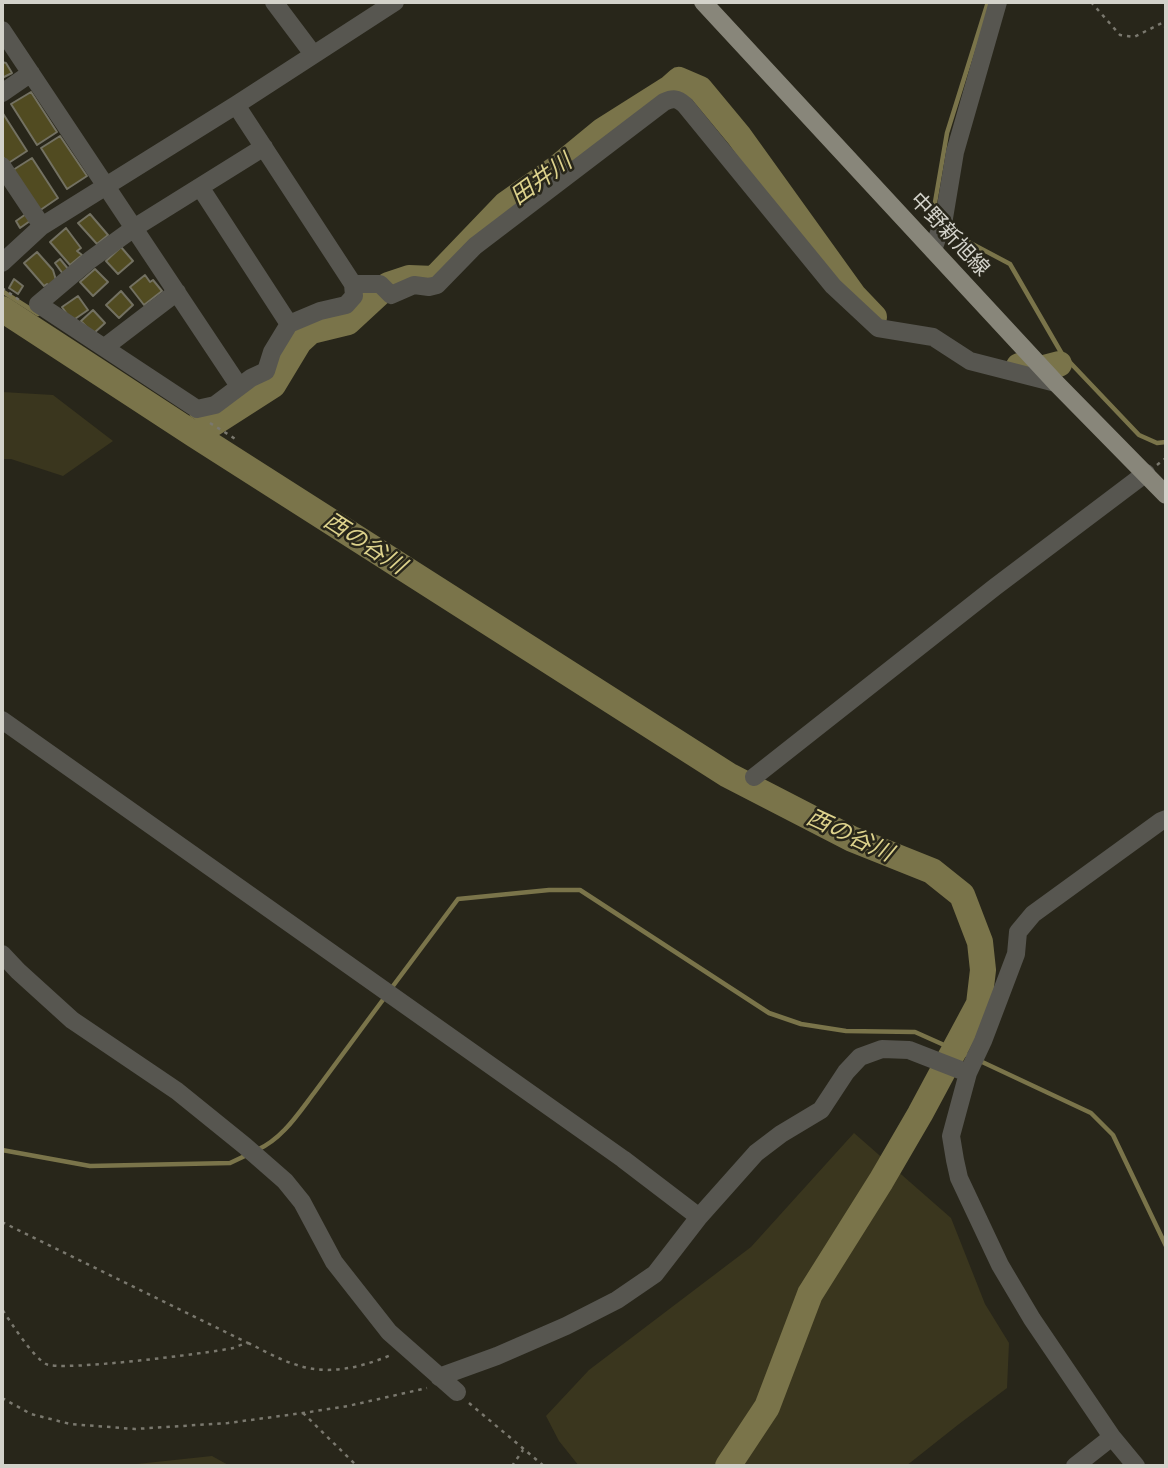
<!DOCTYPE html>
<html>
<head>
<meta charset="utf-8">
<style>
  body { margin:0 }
  #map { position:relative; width:1168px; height:1468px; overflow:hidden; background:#28261a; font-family:Barlow,sans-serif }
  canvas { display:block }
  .frame { position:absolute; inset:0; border:4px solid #d3d2ca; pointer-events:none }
</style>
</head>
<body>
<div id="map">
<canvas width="1168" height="1468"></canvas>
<div class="frame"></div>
</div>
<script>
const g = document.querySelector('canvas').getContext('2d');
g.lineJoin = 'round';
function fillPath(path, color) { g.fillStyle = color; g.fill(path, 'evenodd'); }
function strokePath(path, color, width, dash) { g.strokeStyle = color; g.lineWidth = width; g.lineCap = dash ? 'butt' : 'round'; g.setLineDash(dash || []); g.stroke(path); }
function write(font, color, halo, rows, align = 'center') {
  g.font = font + ' Barlow,"Noto Sans JP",sans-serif'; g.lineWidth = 5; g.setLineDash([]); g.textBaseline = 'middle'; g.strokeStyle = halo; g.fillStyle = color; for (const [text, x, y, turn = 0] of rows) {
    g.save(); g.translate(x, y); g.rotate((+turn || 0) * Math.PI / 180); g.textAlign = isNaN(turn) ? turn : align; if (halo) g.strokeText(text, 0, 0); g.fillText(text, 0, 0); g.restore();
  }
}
fillPath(new Path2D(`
  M2 392 53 395 113 441 63 476 11 459H2Z
  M854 1133 951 1218 985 1304 1009 1343 1007 1388 959 1424 906 1466H579L559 1441 546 1416 589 1370 751 1247Z
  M212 1456 230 1466H118Z`), '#3a361e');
strokePath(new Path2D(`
  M937 219 933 214 947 133 988 2
  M944 229 1010 264 1062 354 1139 435 1157 443 1166 442
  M2 291 38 314
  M192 415 208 426
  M390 990 458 899 549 890H580L769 1013 801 1024 846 1031 915 1032 971 1057
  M978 1060 1091 1113 1113 1135 1166 1246
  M2 1150 90 1166 230 1163 249 1154
  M257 1150C282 1139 298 1114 314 1093 338 1061 361 1029 385 997`), '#7a744a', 4.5);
strokePath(new Path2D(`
  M2 309 195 435 728 775 852 839 932 871 962 895 980 942 983 970 979 1004 920 1114 881 1181 810 1294 767 1407 728 1466
  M1019 366 1036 370 1059 364
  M195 435 273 385 299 342 311 331 348 322 388 285 409 278 434 279 506 204 557 168 602 131 670 88 679 80 700 89 739 136 854 296 874 317`), '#7a744a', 26);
const building = new Path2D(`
  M2 62 6 63 12 73 2 78Z
  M31 92 57 132 37 145 11 104Z
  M2 112 27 151 7 164 2 155Z
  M60 136 87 176 67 189 41 148Z
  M32 158 58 198 39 211 13 170Z
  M26 214 30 221 20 228 16 221Z
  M90 214 108 235 97 244 78 223Z
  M66 228 81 248 77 251 82 255 70 265 50 242Z
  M121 247 133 261 118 274 106 261Z
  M37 252 53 270 56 280 49 286 47 284 44 286 24 263Z
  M60 259 69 270 63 274 55 263Z
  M95 269 108 282 93 296 80 282Z
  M145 275 150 282 153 280 162 291 144 305 130 287Z
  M14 279 23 286 18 294 9 288Z
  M121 291 133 305 119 318 106 305Z
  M78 296 88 310 72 321 62 307Z
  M93 310 105 323 93 334 81 321Z`);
fillPath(building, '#514b21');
strokePath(building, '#737162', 2);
strokePath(new Path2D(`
  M1091 2 1120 35 1134 37 1162 23 1166 28
  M2 288 22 302
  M210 423 237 440
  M1157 465 1166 458
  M2 1222 248 1343C243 1344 238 1346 233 1348 210 1353 60 1372 46 1364 33 1357 11 1323 2 1309
  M248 1343C263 1350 278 1359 294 1364 326 1376 360 1368 391 1355
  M2 1398 31 1414 70 1424 135 1429 228 1423 303 1413 348 1406 427 1388
  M469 1403 544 1466
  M303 1413 357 1466
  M512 1466 523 1450`), '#7a786e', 2.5, [3.5, 5]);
strokePath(new Path2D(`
  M274 2 313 54
  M2 30 239 386
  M2 93 31 73
  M236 105 353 284 354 296 346 305 320 311 289 324 272 352 266 371 251 378 215 405 197 409 38 304 90 260 134 228 264 147
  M2 166 42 226
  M200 187 289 324
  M933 250 944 218 955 152 998 2
  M2 263 42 226 236 105 395 2
  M353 284H380L391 295 414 285 429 287 437 285 475 246 664 102C673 98 677 98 685 105L833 286 878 328 933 337 970 361 1056 383
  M105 347 177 292
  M2 720 623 1159 699 1217
  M754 777 995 587 1146 473
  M2 954 18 971 72 1020 177 1091 245 1146 285 1181 302 1202 334 1262 389 1332 457 1392
  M439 1377 497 1356 566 1326 617 1300 655 1274 699 1217 756 1153 781 1134 821 1110 846 1072 860 1057 882 1049 909 1050 968 1073
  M1075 1466 1112 1437
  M1136 1466 1112 1437 1032 1319 1000 1265 959 1178 955 1160 951 1136 968 1073 983 1041 1016 954 1018 932 1033 914 1161 821 1166 819`), '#575650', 18);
strokePath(new Path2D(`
  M703 2 1056 383 1166 495`), '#88867a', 18);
write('21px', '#d3d2ca', '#28261a', [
  ["中野新旭線",950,234,47]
]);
write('italic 23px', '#ddd28c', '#28261a', [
  ["田井川",541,179,-36],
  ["西の谷川",365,543,33],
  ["西の谷川",850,835,25]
]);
</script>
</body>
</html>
